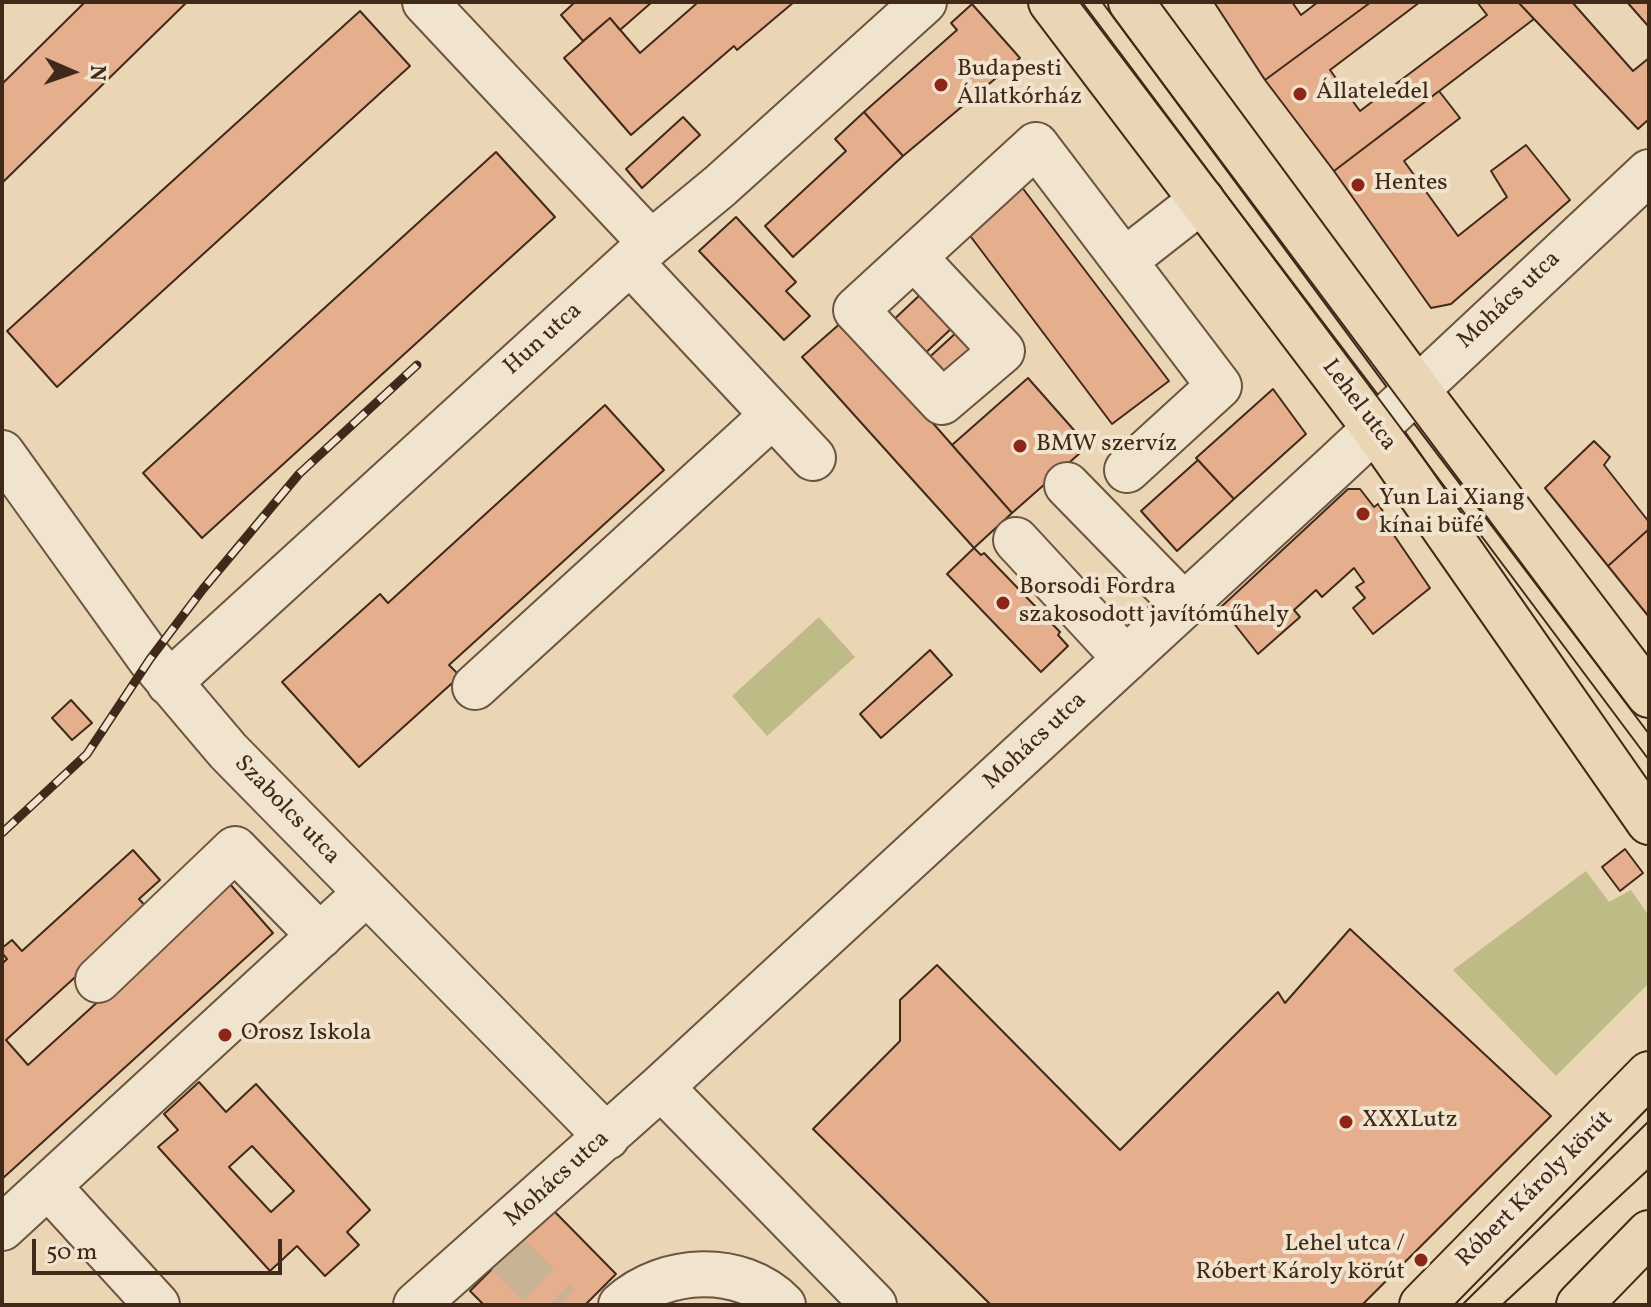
<!DOCTYPE html>
<html>
<head>
<meta charset="utf-8">
<style>
  body { margin:0 }
  #map { position:relative; width:1651px; height:1307px; overflow:hidden; background:#ead6b4; font-family:Vollkorn,serif }
  canvas { display:block }
  .frame { position:absolute; inset:0; border:4px solid #41291a; pointer-events:none }
  .north { position:absolute; left:32px; top:32px; width:80px; height:80px; -webkit-text-stroke:6px #f1e4ce; paint-order:stroke; rotate:92deg; font-size:22px; font-weight:700; line-height:32px; text-align:center; color:#41291a }
  .north::after { content:''; display:block; margin:auto; width:28px; height:36px; background:#41291a; clip-path:polygon(50% 0,100% 100%,50% 72%,0 100%) }
  .scale { position:absolute; left:32px; top:1239px; width:250px; height:36px; box-sizing:border-box; border:4px solid #41291a; border-top:0; padding-left:10px; font-size:24px; line-height:28px; white-space:nowrap; color:#41291a; -webkit-text-stroke:6px #f1e4ce; paint-order:stroke }
</style>
</head>
<body>
<div id="map">
<canvas width="1651" height="1307"></canvas>
<div class="frame"></div>
<div class="north">N</div>
<div class="scale">50 m</div>
</div>
<script>
const g = document.querySelector('canvas').getContext('2d');
g.lineJoin = 'round';
function fillPath(path, color) { g.fillStyle = color; g.fill(path, 'evenodd'); }
function strokePath(path, color, width, dash) { g.strokeStyle = color; g.lineWidth = width; g.lineCap = dash ? 'butt' : 'round'; g.setLineDash(dash || []); g.stroke(path); }
function write(font, color, halo, rows, align = 'center') {
  g.font = font + ' Vollkorn,serif'; g.lineWidth = 8; g.setLineDash([]); g.textBaseline = 'middle'; g.strokeStyle = halo; g.fillStyle = color; for (const [text, x, y, turn = 0] of rows) {
    g.save(); g.translate(x, y); g.rotate((+turn || 0) * Math.PI / 180); g.textAlign = isNaN(turn) ? turn : align; if (halo) g.strokeText(text, 0, 0); g.fillText(text, 0, 0); g.restore();
  }
}
fillPath(new Path2D(`
  M819 617 855 657 767 736 732 696Z
  M1586 871 1609 902 1631 890 1649 916V983L1556 1076 1453 970Z`), '#bfbb87');
const building = new Path2D(`
  M85 2H187L2 183V84Z
  M575 2H652L620 30 610 18 583 41 561 15Z
  M694 2H794L737 50 734 46 631 135 564 58 610 18 640 53 696 4Z
  M1214 2H1292L1301 15 1318 2H1371L1265 80Z
  M1371 2H1420L1330 70 1360 111 1487 15 1477 2H1518L1534 19 1334 171 1265 80Z
  M1518 2H1572L1633 71 1649 58V119L1638 129Z
  M1627 2H1649V27Z
  M972 4 1020 58 903 156 864 112 957 30 951 23Z
  M360 11 410 66 57 387 7 331Z
  M1439 91 1460 118 1404 161 1458 236 1507 197 1491 171 1526 145 1570 200 1451 304 1431 308 1334 171Z
  M864 112 903 156 793 257 765 226 846 151 835 139Z
  M683 117 700 135 642 188 626 169Z
  M496 152 555 217 202 538 143 473Z
  M1018 182 1169 381 1112 424 962 225Z
  M736 217 796 282 786 291 810 316 784 340 699 251Z
  M923 292 954 326 918 360 887 326Z
  M843 321 1012 513 974 548 802 357Z
  M958 331 975 349 938 382 922 364Z
  M1028 378 1088 446 1012 513 952 445Z
  M1273 389 1306 434 1234 499 1196 458Z
  M605 405 664 470 449 665 460 676 359 767 282 682 380 594 388 603Z
  M1594 441 1610 457 1604 465 1649 522V529L1608 566 1545 488Z
  M1198 460 1234 499 1177 551 1141 511Z
  M1348 489H1360L1374 507 1378 504 1393 526 1389 528 1430 588 1373 634 1353 608 1365 598 1356 587 1364 582 1354 568 1322 597 1316 590 1294 610 1300 617 1258 654 1221 607Z
  M1649 529V617L1608 566Z
  M974 548 981 555 984 553 1060 632 1058 635 1068 646 1041 672 947 574Z
  M930 650 952 675 881 738 860 714Z
  M71 700 92 723 72 740 52 718Z
  M1625 849 1643 873 1620 891 1602 867Z
  M133 850 160 880 139 899 149 910 6 1040 28 1065 229 883 273 933 2 1179V964L7 959 2 953V948L12 940 22 951Z
  M1350 929 1551 1116 1362 1305H991L813 1129 900 1041V1000L937 965 1120 1150 1278 992 1285 1003Z
  M199 1082 226 1112 256 1084 370 1210 347 1232 359 1245 325 1276 297 1246 270 1271 158 1147 178 1130 164 1114ZM252 1146 294 1191 271 1212 229 1167Z
  M552 1209 616 1274 585 1305H484L470 1291Z`);
fillPath(building, '#e5ae8d');
strokePath(building, '#41291a', 2);
strokePath(new Path2D(`
  M507 1254 559 1305`), '#c8b395', 44, [44, 22]);
const minor = new Path2D(`
  M425 2 651 243
  M914 257 1002 351 942 402 856 310 1036 145 1219 386 1127 470
  M1124 261 1202 200
  M630 262 813 458
  M2 453 150 659 228 751 607 1137
  M1067 485 1184 605
  M1016 540 1126 659
  M169 683 651 243 720 186 924 2
  M475 687 773 415
  M98 980 235 849 320 936
  M661 1087 874 1305
  M48 1186 157 1305
  M2 1228 365 894
  M416 1305 661 1087 1334 467 1649 172
  M621 1305C664 1266 741 1262 783 1305`);
const major = new Path2D(`
  M1051 2 1375 429 1649 822
  M1131 2 1416 388 1649 695
  M1422 1305 1649 1074
  M1579 1305 1649 1233`);
strokePath(minor, '#6b5440', 48);
strokePath(major, '#41291a', 48);
strokePath(minor, '#f1e4ce', 44);
strokePath(major, '#ead6b4', 44);
strokePath(new Path2D(`
  M1082 2 1649 760
  M1102 2 1649 734
  M1462 1305 1649 1121
  M1502 1305 1649 1169`), '#41291a', 2);
const rail = new Path2D(`
  M2 833 87 754 150 659 203 589 299 474 417 365`);
strokePath(rail, '#41291a', 9);
strokePath(rail, '#f1e4ce', 6, [18]);
for (const [x, y, r, color] of [
  [941,85,8,"#8f2418"],
  [1300,94,8,"#8f2418"],
  [1358,185,8,"#8f2418"],
  [1020,446,8,"#8f2418"],
  [1363,514,8,"#8f2418"],
  [1003,603,8,"#8f2418"],
  [225,1035,8,"#8f2418"],
  [1346,1122,8,"#8f2418"],
  [1421,1260,8,"#8f2418"]
]) { const dot = new Path2D(); dot.arc(x, y, r, 0, 2 * Math.PI); g.fillStyle = color; g.fill(dot); strokePath(dot, '#f1e4ce', 3); }
write('24px', '#41291a', '#f1e4ce', [
  ["Budapesti",957,71],
  ["Állatkórház",957,99],
  ["Állateledel",1316,94],
  ["Hentes",1374,185],
  ["BMW szervíz",1036,446],
  ["Yun Lai Xiang",1379,500],
  ["kínai büfé",1379,528],
  ["Borsodi Fordra",1019,589],
  ["szakosodott javítóműhely",1019,617],
  ["Orosz Iskola",241,1035],
  ["XXXLutz",1362,1122],
  ["Lehel utca /",1405,1246,"right"],
  ["Róbert Károly körút",1405,1274,"right"]
], 'left');
write('24px', '#41291a', '#f1e4ce', [
  ["Mohács utca",1510,301,-43],
  ["Hun utca",544,340,-42],
  ["Lehel utca",1358,406,53],
  ["Mohács utca",1036,742,-43],
  ["Szabolcs utca",286,811,46],
  ["Mohács utca",558,1180,-42],
  ["Róbert Károly körút",1536,1190,-45]
]);
</script>
</body>
</html>
